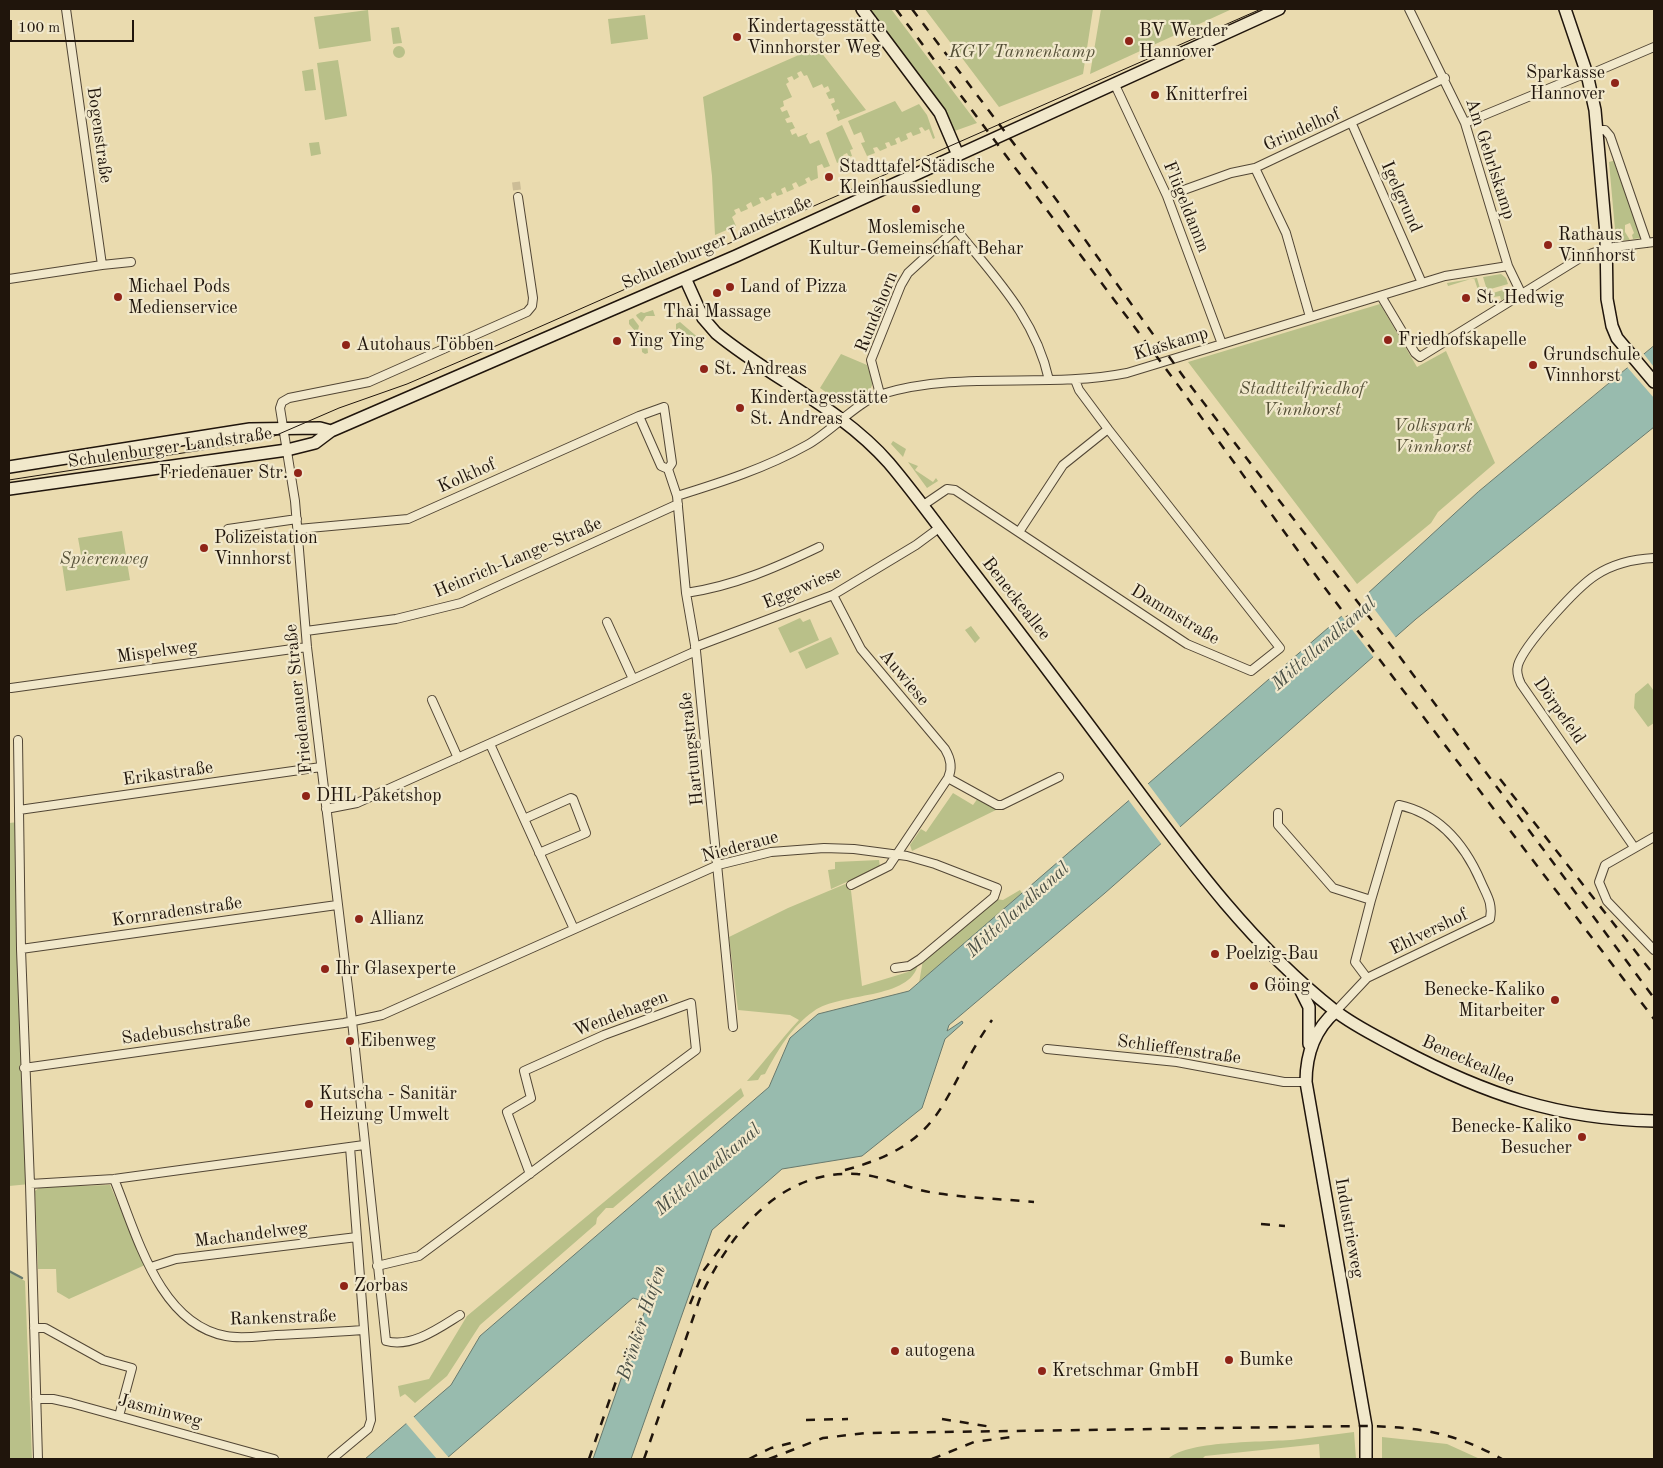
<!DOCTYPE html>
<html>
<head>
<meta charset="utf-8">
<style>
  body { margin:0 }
  #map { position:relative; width:1663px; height:1468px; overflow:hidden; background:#eadbaf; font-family:"Old Standard TT",serif }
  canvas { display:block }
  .frame { position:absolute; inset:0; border:10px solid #20150c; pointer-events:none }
  .scale { position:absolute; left:10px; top:20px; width:124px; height:22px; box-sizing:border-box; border:2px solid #20150c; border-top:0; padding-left:6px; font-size:15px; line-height:18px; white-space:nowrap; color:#20150c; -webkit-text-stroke:4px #f1e8cb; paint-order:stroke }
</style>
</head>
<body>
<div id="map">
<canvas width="1663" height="1468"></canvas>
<div class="frame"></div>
<div class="scale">100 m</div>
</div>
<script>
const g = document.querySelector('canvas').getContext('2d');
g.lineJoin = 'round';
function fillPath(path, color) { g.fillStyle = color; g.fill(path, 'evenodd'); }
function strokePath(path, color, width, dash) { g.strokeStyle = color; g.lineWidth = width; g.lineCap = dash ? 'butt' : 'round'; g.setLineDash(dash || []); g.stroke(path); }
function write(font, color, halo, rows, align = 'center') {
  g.font = font + ' "Old Standard TT",serif'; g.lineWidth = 4.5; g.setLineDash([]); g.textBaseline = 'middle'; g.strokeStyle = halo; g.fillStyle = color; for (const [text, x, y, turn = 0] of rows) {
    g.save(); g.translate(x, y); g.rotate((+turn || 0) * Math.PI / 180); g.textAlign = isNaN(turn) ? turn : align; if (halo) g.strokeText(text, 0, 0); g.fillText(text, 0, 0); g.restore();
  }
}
fillPath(new Path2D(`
  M862 9H891L977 123 949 133Z
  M925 9H1093L1083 74 999 107Z
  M1101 9H1232L1090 74Z
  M368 10 371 41 319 49 314 17Z
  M645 15 648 39 611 44 608 19Z
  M399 27 402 43 393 44 391 28Z
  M393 52a6 6 0 1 1 12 0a6 6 0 1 1-12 0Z
  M817 47 866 110 838 121 836 115 840 113 838 109 834 111 831 104 835 102 834 98 829 99 826 93 830 91 828 86 824 88 822 84 813 88 807 75 804 76 801 71 797 73 799 77 794 80 792 76 787 78 789 82 786 84 792 97 783 101 784 106 780 108 782 112 787 110 790 117 785 119 787 123 792 122 795 128 790 130 792 135 796 133 798 137 808 133 806 136 810 144 819 140 830 166 824 168 822 164 817 166 818 178 811 181 809 177 805 179 807 183 799 187 796 182 792 184 794 189 787 192 785 187 781 189 783 194 777 196 775 192 771 194 772 198 766 201 763 197 759 198 761 203 753 207 751 202 746 205 748 209 741 212 739 208 734 210 736 214 732 217 736 226 715 235 712 176 703 97Z
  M338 60 347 116 325 120 317 63Z
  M313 69 316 90 305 91 302 71Z
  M895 101 902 112 919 104 927 115 935 138 933 139 929 129 925 131 922 127 919 128 921 133 913 136 911 132 906 134 908 139 901 142 899 137 895 139 897 144 891 146 889 142 885 143 887 148 880 151 877 147 873 148 875 153 867 156 861 143 865 142 861 132 854 135 848 121Z
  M842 125 853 149 850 150 852 156 849 157 847 153 843 155 845 159 837 163 826 133Z
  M319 142 321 154 311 156 309 143Z
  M1616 160 1641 238 1633 239 1632 235 1634 233 1630 223 1625 225V232L1630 240 1616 241 1609 162Z
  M1501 274 1506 278 1508 284 1487 290 1483 277Z
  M1474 278 1448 286 1447 283 1477 278 1481 292 1479 293Z
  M1509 288 1511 294 1508 298 1501 300 1500 296 1494 297 1493 293Z
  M1380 304 1417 367 1446 351 1495 463 1438 512 1431 523 1357 584 1188 362Z
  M653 310 655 316H646L642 322 637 317 636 315 641 312 644 313Z
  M633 318 639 326 638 330 641 331V336L644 337 643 341 647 343 648 353 645 354 642 352C643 344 634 339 635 331L629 324V320Z
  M680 322 701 340 699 343 685 333 682 334V330L679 328 676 330V324Z
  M841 354 867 365 873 383 869 392 843 404 820 388Z
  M893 441 906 449 903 457 891 444Z
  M908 462 918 466 915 470 933 482 936 478 938 481 927 488Z
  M122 531 130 580 66 591 62 564 82 560 78 538Z
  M800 618 803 622 810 619 819 640 790 653 778 628Z
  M971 626 980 638 975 643 965 630Z
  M831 637 839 654 806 669 798 652Z
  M1648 683 1654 691V723L1648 727 1634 708 1635 694Z
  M953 793 973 805 978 798 998 809 912 851 910 845 921 829 926 832Z
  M19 822 30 1184 9 1186V823Z
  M879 860 880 867 831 889 828 870 835 869V862Z
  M850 882 862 986 908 972 918 964C911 1000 840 992 814 1011 791 1027 778 1050 765 1074L761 1075 758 1080 747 1081C765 1061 781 1039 799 1020L790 1015 738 1010 729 937 788 908Z
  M1020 890 1022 893 919 983 923 960 995 899 1003 900Z
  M741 1088 744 1096 613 1208H606L597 1218 596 1224 480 1325 447 1376 415 1403 405 1394 400 1397 398 1386 429 1379 467 1316Z
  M110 1185 145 1265 69 1299 57 1292 56 1269H38L35 1191 40 1187Z
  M9 1272 25 1281 32 1459H9Z
  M1354 1432 1356 1459H1320L1319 1444 1205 1456 1202 1459H1168C1189 1439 1270 1443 1300 1439 1318 1437 1336 1434 1354 1432Z
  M1382 1437 1447 1444 1480 1459H1382Z`), '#b9c089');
const water = new Path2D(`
  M1654 346V427L1416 619 1105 893 949 1025 947 1031 962 1021 963 1023 945 1039 922 1108 862 1156 782 1169 712 1230 631 1459H593L645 1310 643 1301 633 1298 446 1459H365L451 1385 480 1336 769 1087 790 1038 818 1014 909 991 1366 595 1478 492Z`);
fillPath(water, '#98bbae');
strokePath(water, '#68796d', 1);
fillPath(new Path2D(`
  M1643 353 1654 367V398L1627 367Z
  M1363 594 1397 639 1375 659 1340 614Z
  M1146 781 1181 828 1162 845 1127 798Z
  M413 1416 450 1459H437L405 1422Z`), '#eadbaf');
strokePath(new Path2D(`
  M9 1271 22 1278`), '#68796d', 2.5);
strokePath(new Path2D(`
  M516 182 518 197`), '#ccbd97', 8, [8, 4]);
const street = new Path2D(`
  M1409 9 1465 123 1508 266 1522 295
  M1115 85 1167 196 1222 344
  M1465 123 1579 76 1593 73 1654 47
  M1352 124 1422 283
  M1597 130H1605L1610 136 1647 243
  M1255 168 1286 233 1310 317
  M1167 196 1231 173 1255 168 1445 78
  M102 265 131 262
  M9 279 102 265 66 9
  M1381 296 1415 353 1420 357 1580 258 1606 248 1654 242
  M880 394 871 360 901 285 908 273 956 229C995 278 1035 317 1049 380
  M668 469 672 463 664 407 639 416 661 466 668 469 677 496 686 593 696 651 733 1027
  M677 496C722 482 766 468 807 445 832 431 858 401 882 394 962 370 1046 389 1127 373L1445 276 1508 266
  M922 506 947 489 955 490 1187 644 1251 671 1280 648 1108 429 1079 390 1075 380
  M228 529 297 519
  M298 529 408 519 639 416
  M1019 532 1063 465 1108 429
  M686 593C734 586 775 568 819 547
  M833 595 861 649 945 749C951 759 953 768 948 778L889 866 851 885
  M607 622 633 679
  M306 631 396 619 461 603 678 504
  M695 647 833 595 916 545 939 528
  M11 688 307 647
  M432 700 458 758
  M18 740 21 949 30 1184 38 1459
  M490 744 574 929
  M948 778 997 805H1002L1059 777
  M326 809 357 803 696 651
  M19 810 321 767
  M1278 813V825L1333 888 1371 900 1355 962 1367 978
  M524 819 571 798 573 799 586 833 539 853
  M1654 837 1605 865 1599 882 1607 901 1654 950
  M1634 847 1521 684C1518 678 1516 672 1518 665 1524 645 1577 587 1596 575 1613 564 1634 559 1654 558
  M21 949 337 905
  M1336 1011 1367 978 1490 919C1493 903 1487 896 1481 882 1465 845 1440 814 1399 805L1371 900
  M1047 1049 1177 1062 1284 1082H1306
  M24 1068 344 1023 382 1015 718 865 771 852 824 848 854 849 907 856 935 864 997 888 994 897 920 959 909 966 895 968
  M114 1179C137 1235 159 1324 226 1336 242 1339 260 1336 276 1335 305 1334 334 1332 363 1330
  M30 1184 114 1179 364 1145
  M377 1266 419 1256 696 1050 691 1003 604 1035 524 1071 531 1098 507 1112 530 1174
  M151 1267 176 1259 357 1237
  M460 1315C439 1328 412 1348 386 1341L352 1021 307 647 295 501 280 408 282 402 289 398 369 382 527 312 532 306 533 298 518 197
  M34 1328H45L103 1360 132 1368 119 1416
  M36 1399H53L71 1403 274 1459
  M332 1459 368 1429 371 1420 350 1147`);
const secondary = new Path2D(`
  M862 9 940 113 958 155
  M1565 9 1587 74 1595 110 1606 234 1607 299 1612 326 1617 338 1654 382
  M685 278 703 318 716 333C772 379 841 408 889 463 916 495 941 530 967 564 1020 633 1072 702 1124 772 1187 857 1250 944 1334 1010 1354 1026 1378 1037 1400 1049 1485 1094 1557 1119 1654 1121
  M9 467 250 429 320 428 331 431
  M9 489 287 450 315 443 331 431 736 256 1279 9
  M1296 981 1309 1007V1044
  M1336 1011C1314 1030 1306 1054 1306 1082L1366 1426V1459`);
strokePath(street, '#524635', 10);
strokePath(secondary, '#20150c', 14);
strokePath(street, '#f1e8cb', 8);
strokePath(secondary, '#f1e8cb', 11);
strokePath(new Path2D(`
  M9 480 247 443 272 437 339 408 407 384 512 339 1261 9`), '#20150c', 1);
strokePath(new Path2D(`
  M896 9 1175 381 1325 588 1654 1019
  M912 9 1058 202 1183 376 1394 649 1654 998
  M1500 779 1654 975
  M845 1170C949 1142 939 1096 992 1020
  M1261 1224 1285 1226
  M690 1304 704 1270 730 1235
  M942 1419 992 1427
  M806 1420 848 1419
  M589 1459 637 1321
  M644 1459 700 1298C729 1235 779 1169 857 1174 884 1176 908 1189 935 1193 968 1198 1001 1199 1034 1202
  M749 1459 771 1448 795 1442
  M769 1459 823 1438 866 1433 1366 1426C1420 1427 1455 1433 1502 1459
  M932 1459 974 1442 1011 1437`), '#20150c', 2.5, [9, 9]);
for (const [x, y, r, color] of [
  [737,37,5,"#8f2418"],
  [1129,41,5,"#8f2418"],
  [1615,83,5,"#8f2418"],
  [1155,95,5,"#8f2418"],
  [829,177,5,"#8f2418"],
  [916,209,5,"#8f2418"],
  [1548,245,5,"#8f2418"],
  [730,287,5,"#8f2418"],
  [717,293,5,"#8f2418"],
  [118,297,5,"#8f2418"],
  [1466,298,5,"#8f2418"],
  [1388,340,5,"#8f2418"],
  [617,341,5,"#8f2418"],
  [346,345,5,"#8f2418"],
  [1533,365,5,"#8f2418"],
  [704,369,5,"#8f2418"],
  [740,408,5,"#8f2418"],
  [298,473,5,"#8f2418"],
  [204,548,5,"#8f2418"],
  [306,796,5,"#8f2418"],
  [359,919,5,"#8f2418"],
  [1215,954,5,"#8f2418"],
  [325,969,5,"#8f2418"],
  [1254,986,5,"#8f2418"],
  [1555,1000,5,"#8f2418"],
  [350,1041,5,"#8f2418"],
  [309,1104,5,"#8f2418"],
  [1582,1137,5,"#8f2418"],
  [344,1286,5,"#8f2418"],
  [895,1351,5,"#8f2418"],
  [1229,1360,5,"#8f2418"],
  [1042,1371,5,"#8f2418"]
]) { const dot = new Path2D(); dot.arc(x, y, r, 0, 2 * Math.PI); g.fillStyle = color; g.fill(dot); strokePath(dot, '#f1e8cb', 2); }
write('18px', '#20150c', '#f1e8cb', [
  ["Kindertagesstätte",747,27],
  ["Vinnhorster Weg",747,48],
  ["BV Werder",1139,31],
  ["Hannover",1139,52],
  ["Sparkasse",1605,73,"right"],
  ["Hannover",1605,94,"right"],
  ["Knitterfrei",1165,95],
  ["Stadttafel Städische",839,167],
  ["Kleinhaussiedlung",839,188],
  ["Moslemische",916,228,"center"],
  ["Kultur-Gemeinschaft Behar",916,249,"center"],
  ["Rathaus",1558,235],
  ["Vinnhorst",1558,256],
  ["Michael Pods",128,287],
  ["Medienservice",128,308],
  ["Land of Pizza",740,287],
  ["St. Hedwig",1476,298],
  ["Thai Massage",717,312,"center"],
  ["Friedhofskapelle",1398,340],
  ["Ying Ying",627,341],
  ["Autohaus Többen",356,345],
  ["Grundschule",1543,355],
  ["Vinnhorst",1543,376],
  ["St. Andreas",714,369],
  ["Kindertagesstätte",750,398],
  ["St. Andreas",750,419],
  ["Friedenauer Str.",288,473,"right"],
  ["Polizeistation",214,538],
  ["Vinnhorst",214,559],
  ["DHL Paketshop",316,796],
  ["Allianz",369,919],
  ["Poelzig-Bau",1225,954],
  ["Ihr Glasexperte",335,969],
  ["Göing",1264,986],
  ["Benecke-Kaliko",1545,990,"right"],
  ["Mitarbeiter",1545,1011,"right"],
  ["Eibenweg",360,1041],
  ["Kutscha - Sanitär",319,1094],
  ["Heizung Umwelt",319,1115],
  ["Benecke-Kaliko",1572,1127,"right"],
  ["Besucher",1572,1148,"right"],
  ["Zorbas",354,1286],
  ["autogena",905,1351],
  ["Bumke",1239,1360],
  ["Kretschmar GmbH",1052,1371]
], 'left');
write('italic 18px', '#565138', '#f1e8cb', [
  ["KGV Tannenkamp",1022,52],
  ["Stadtteilfriedhof",1302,389],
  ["Vinnhorst",1302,410],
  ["Volkspark",1433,426],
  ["Vinnhorst",1433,447],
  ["Spierenweg",104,559]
]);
write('18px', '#20150c', '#f1e8cb', [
  ["Grindelhof",1302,130,-24],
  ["Bogenstraße",99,135,82],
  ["Am Gehrlskamp",1490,159,72],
  ["Igelgrund",1401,197,66],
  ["Flügeldamm",1186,207,68],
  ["Schulenburger Landstraße",717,243,-24],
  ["Rundshorn",877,312,-68],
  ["Klaskamp",1171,344,-17],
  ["Schulenburger Landstraße",170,448,-8],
  ["Kolkhof",467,476,-24],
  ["Heinrich-Lange-Straße",518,558,-23],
  ["Eggewiese",802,588,-23],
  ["Beneckeallee",1016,599,52],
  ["Dammstraße",1175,615,31],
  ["Mispelweg",157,652,-8],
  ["Auwiese",904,678,50],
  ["Friedenauer Straße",299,699,-96],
  ["Dörpefeld",1559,711,55],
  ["Hartungstraße",692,749,-96],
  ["Erikastraße",168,774,-8],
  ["Niederaue",740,847,-15],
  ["Kornradenstraße",177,912,-8],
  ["Ehlvershof",1429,932,-26],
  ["Wendehagen",621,1014,-21],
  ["Sadebuschstraße",186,1030,-8],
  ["Schlieffenstraße",1179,1050,8],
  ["Beneckeallee",1468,1061,24],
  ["Industrieweg",1349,1228,80],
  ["Machandelweg",251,1235,-7],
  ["Rankenstraße",283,1318,-2],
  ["Jasminweg",160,1411,15]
]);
write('italic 19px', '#4a4f45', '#f1e8cb', [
  ["Mittellandkanal",1324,644,-41],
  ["Mittellandkanal",1018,910,-42],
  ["Mittellandkanal",708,1170,-40],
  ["Brinker Hafen",642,1323,-72]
]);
</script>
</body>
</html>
